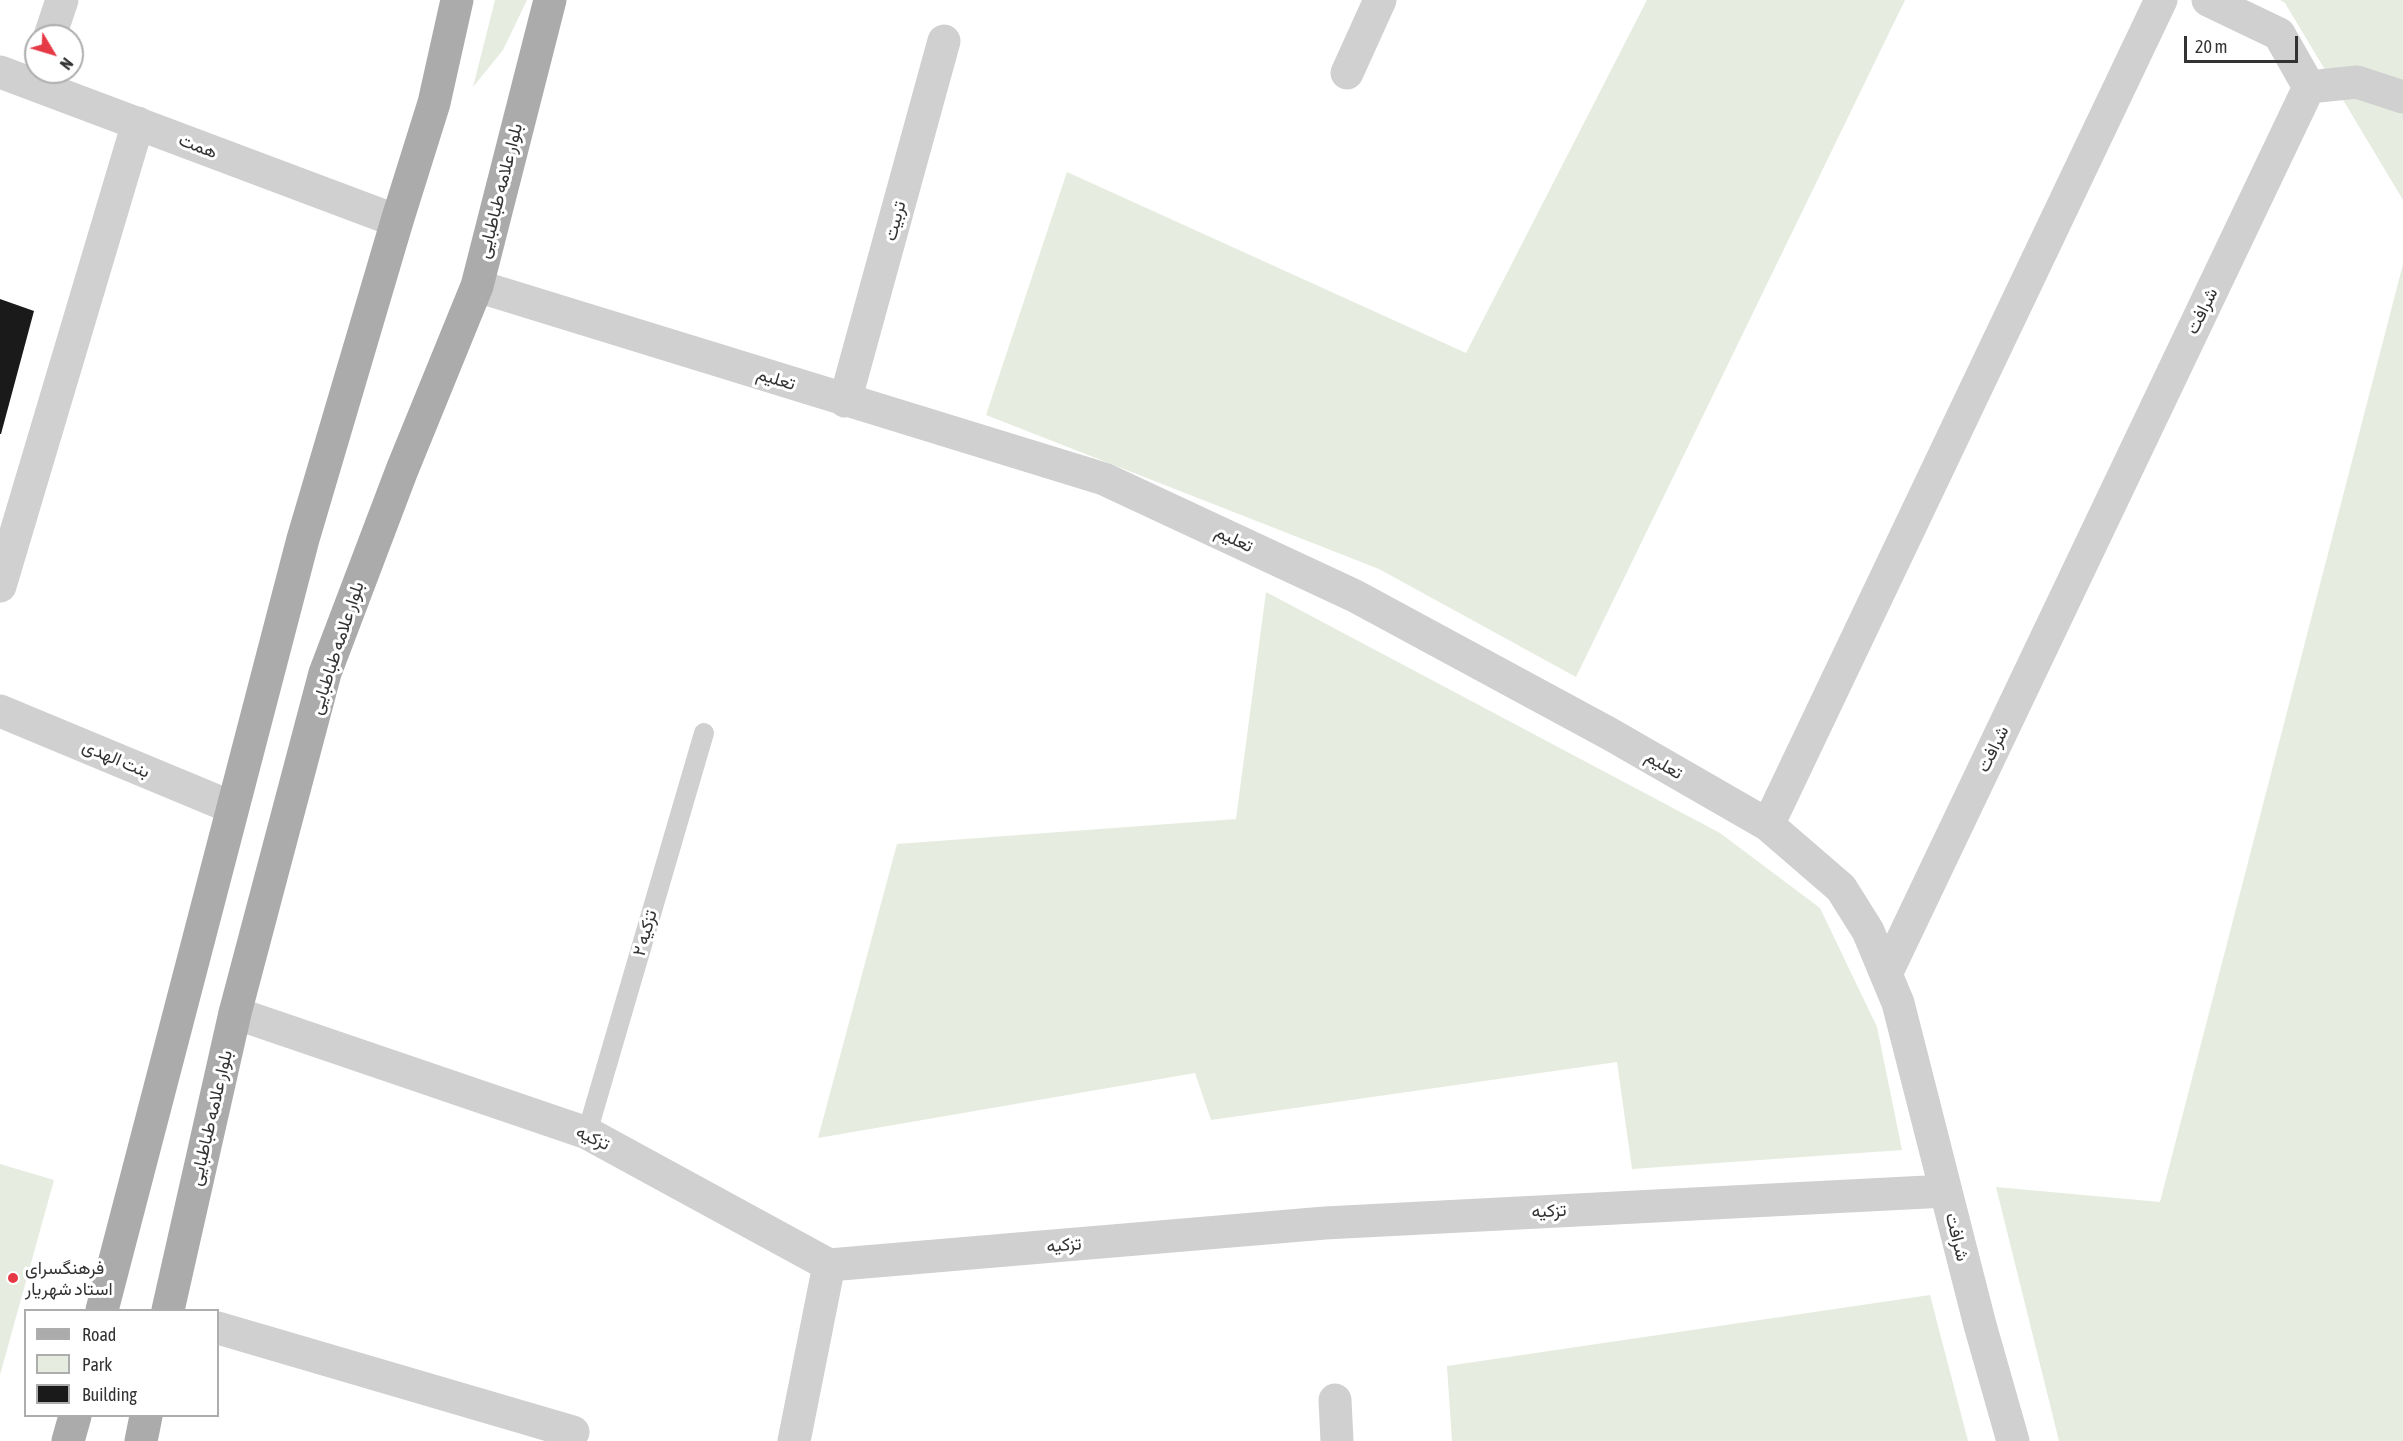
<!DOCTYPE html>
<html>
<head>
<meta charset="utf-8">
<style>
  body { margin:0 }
  #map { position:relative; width:2403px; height:1441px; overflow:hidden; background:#fff; font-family:"Asap Condensed",sans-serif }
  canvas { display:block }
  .legend { position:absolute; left:24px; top:1309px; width:195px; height:108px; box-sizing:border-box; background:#fff; border:2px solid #adadad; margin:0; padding:8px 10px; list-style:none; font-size:18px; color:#333 }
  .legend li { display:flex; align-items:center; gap:12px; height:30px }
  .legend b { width:30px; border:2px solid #adadad }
  .north { position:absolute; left:24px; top:24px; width:60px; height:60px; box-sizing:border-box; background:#fff; border:2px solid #adadad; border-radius:50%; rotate:128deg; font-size:16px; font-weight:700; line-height:24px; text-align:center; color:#333 }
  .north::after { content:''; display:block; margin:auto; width:21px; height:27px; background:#e63946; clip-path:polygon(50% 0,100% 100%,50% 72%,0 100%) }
  .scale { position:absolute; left:2184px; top:36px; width:114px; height:27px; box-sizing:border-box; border:3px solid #333; border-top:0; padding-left:8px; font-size:18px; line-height:21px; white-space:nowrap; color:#333; -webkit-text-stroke:4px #fff; paint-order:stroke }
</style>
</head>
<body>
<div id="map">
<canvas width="2403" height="1441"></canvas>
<ul class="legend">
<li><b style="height:8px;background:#ababab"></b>Road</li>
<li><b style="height:16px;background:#e6ecdf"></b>Park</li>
<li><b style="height:16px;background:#1a1a1a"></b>Building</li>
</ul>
<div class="north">N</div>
<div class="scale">20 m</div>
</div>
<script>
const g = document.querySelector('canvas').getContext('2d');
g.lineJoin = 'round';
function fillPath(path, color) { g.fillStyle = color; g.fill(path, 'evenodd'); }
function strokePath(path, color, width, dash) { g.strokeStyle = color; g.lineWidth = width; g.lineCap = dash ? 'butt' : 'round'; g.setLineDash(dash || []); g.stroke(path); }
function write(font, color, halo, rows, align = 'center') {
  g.font = font + ' "Asap Condensed",Vazirmatn,sans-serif'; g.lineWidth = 6; g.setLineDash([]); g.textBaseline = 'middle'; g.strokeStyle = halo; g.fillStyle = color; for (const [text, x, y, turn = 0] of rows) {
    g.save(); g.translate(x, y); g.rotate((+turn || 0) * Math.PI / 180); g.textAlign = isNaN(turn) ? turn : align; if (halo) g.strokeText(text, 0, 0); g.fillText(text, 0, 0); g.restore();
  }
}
fillPath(new Path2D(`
  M495 0H527L503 50 473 87Z
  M1647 0H1905L1576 677 1379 569 986 415 1067 172 1466 353Z
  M2280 0H2403V200L2285 3Z
  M2403 264V1441H2059L1996 1187 2160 1202Z
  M1266 592 1720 833 1820 908 1877 1027 1902 1150 1632 1169 1617 1062 1211 1120 1195 1073 818 1138 897 844 1236 819Z
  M0 1164 54 1180 0 1375Z
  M1930 1295 1968 1441H1452L1447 1366Z`), '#e6ecdf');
fillPath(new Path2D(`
  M0 299 34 311 1 434H0Z`), '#1a1a1a');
strokePath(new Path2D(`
  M587 1133 704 733`), '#d0d0d0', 20);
strokePath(new Path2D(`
  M2208 0 2279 34 2309 87 2357 82 2403 97
  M50 36 62 0
  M0 72 397 221
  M1347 73 1380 0
  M477 286 1104 479 1355 596 1610 734 1768 825 1841 888 1868 931 1898 1003 1980 1325 2013 1441
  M845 401 944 41
  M0 586 138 123
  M0 711 231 807
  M1768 825 2161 0
  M1886 974 2309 87
  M235 1013 587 1133 829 1265 1325 1223 1946 1191
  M218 1328 573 1432
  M1335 1400 1337 1441
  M794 1441 829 1265`), '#d0d0d0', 33);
strokePath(new Path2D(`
  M102 1310 303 539 397 221 434 103 457 0
  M168 1310 235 1013 325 673 402 470 477 286 550 0
  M68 1441 75 1416
  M141 1441 146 1416`), '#ababab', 33);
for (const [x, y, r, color] of [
  [13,1278,6,"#e63946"]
]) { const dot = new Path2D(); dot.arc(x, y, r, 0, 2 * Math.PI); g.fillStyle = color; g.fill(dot); strokePath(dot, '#fff', 2); }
write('18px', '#333', '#fff', [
  ["همت",198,146,21],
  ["بلوار علامه طباطبایی",500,191,-76],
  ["تربیت",895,221,-75],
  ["شرافت",2202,311,-64],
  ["تعلیم",776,379,17],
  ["تعلیم",1234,539,25],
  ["بلوار علامه طباطبایی",337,648,-72],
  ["شرافت",1993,749,-64],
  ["بنت الهدی",116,759,23],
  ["تعلیم",1664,765,30],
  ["تزکیه ۲",645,933,-74],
  ["بلوار علامه طباطبایی",211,1118,-77],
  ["تزکیه",593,1138,25],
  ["تزکیه",1549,1211,-3],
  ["شرافت",1957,1237,76],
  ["تزکیه",1064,1245,-5]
]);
write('18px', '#333', '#fff', [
  ["فرهنگسرای",25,1268],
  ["استاد شهریار",25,1289]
], 'left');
</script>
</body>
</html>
